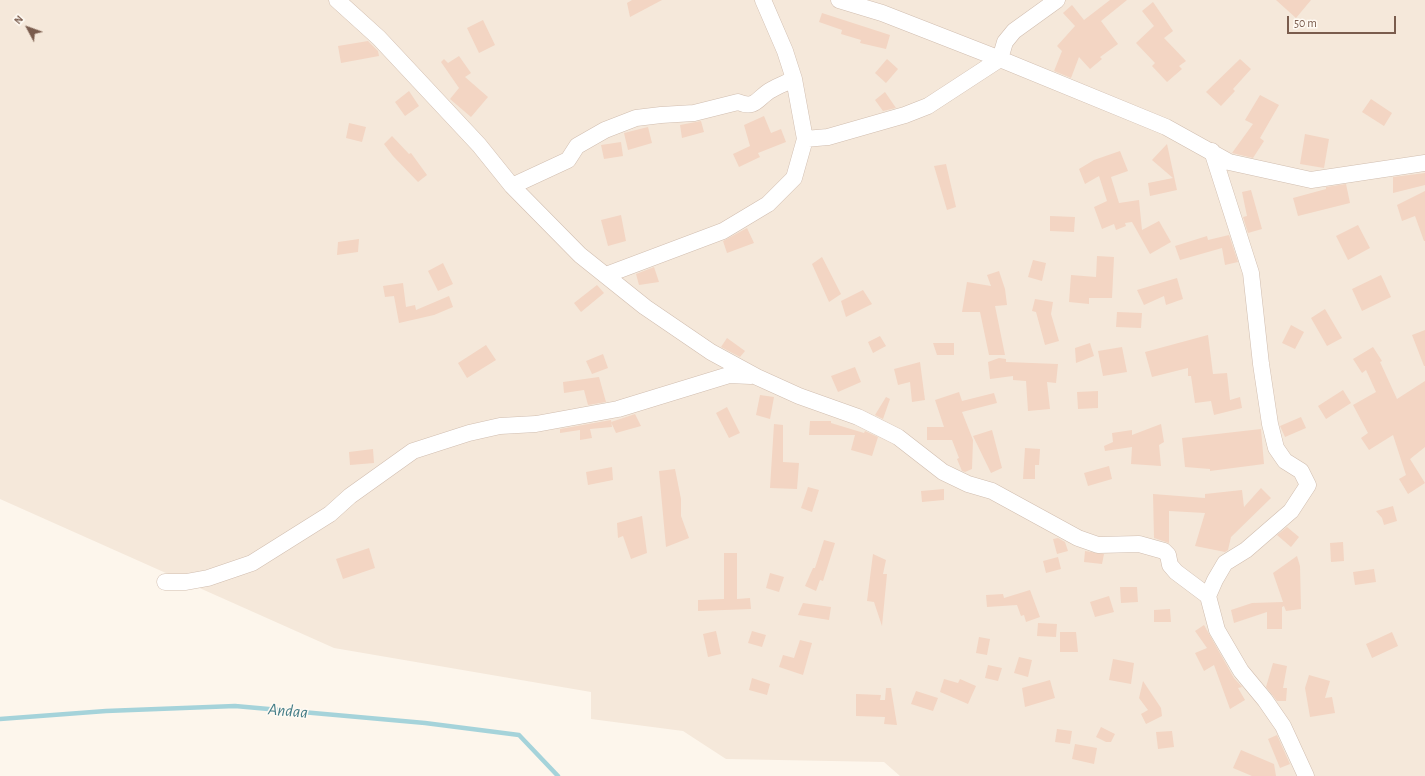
<!DOCTYPE html>
<html>
<head>
<meta charset="utf-8">
<style>
  body { margin:0 }
  #map { position:relative; width:1425px; height:776px; overflow:hidden; background:#fdf6ec; font-family:"Alegreya Sans",sans-serif }
  canvas { display:block }
  .north { position:absolute; left:8px; top:8px; width:40px; height:40px; -webkit-text-stroke:3px #fffaf3; paint-order:stroke; rotate:311deg; font-size:11px; font-weight:700; line-height:16px; text-align:center; color:#7a5c4d }
  .north::after { content:''; display:block; margin:auto; width:14px; height:18px; background:#7a5c4d; clip-path:polygon(50% 0,100% 100%,50% 72%,0 100%) }
  .scale { position:absolute; left:1287px; top:16px; width:109px; height:18px; box-sizing:border-box; border:2px solid #7a5c4d; border-top:0; padding-left:5px; font-size:12px; line-height:14px; white-space:nowrap; color:#7a5c4d; -webkit-text-stroke:3px #fffaf3; paint-order:stroke }
</style>
</head>
<body>
<div id="map">
<canvas width="1425" height="776"></canvas>
<div class="north">N</div>
<div class="scale">50 m</div>
</div>
<script>
const g = document.querySelector('canvas').getContext('2d');
g.lineJoin = 'round';
function fillPath(path, color) { g.fillStyle = color; g.fill(path, 'evenodd'); }
function strokePath(path, color, width, dash) { g.strokeStyle = color; g.lineWidth = width; g.lineCap = dash ? 'butt' : 'round'; g.setLineDash(dash || []); g.stroke(path); }
function write(font, color, halo, rows, align = 'center') {
  g.font = font + ' "Alegreya Sans",sans-serif'; g.lineWidth = 3; g.setLineDash([]); g.textBaseline = 'middle'; g.strokeStyle = halo; g.fillStyle = color; for (const [text, x, y, turn = 0] of rows) {
    g.save(); g.translate(x, y); g.rotate((+turn || 0) * Math.PI / 180); g.textAlign = isNaN(turn) ? turn : align; if (halo) g.strokeText(text, 0, 0); g.fillText(text, 0, 0); g.restore();
  }
}
fillPath(new Path2D(`
  M0 0H1425V776H900L884 762 726 759 683 731 591 719V692L334 648 0 499Z`), '#f5e8da');
strokePath(new Path2D(`
  M0 719 106 711 235 706 425 723 519 735 558 776`), '#a5d3da', 4.5);
fillPath(new Path2D(`
  M632 0H662L630 17 627 3Z
  M1110 0H1127L1101 21 1118 44 1100 57 1102 59 1090 69 1079 57 1071 78 1054 71 1062 51 1057 46 1075 26 1063 13 1072 5 1084 20Z
  M1276 0H1311L1296 18Z
  M1153 2 1173 31 1164 38 1186 61 1179 66 1182 69 1167 82 1152 66 1155 63 1136 43 1154 26 1142 11Z
  M822 13 890 35 886 49 860 43 861 40 841 34 842 30 819 22Z
  M483 20 495 45 479 53 467 28Z
  M368 41 378 51 379 56 341 63 338 46Z
  M459 56 471 73 465 77 488 97 471 117 450 99 459 88 441 62 444 59 448 63Z
  M887 59 898 69 886 83 875 73Z
  M1240 59 1251 69 1233 89 1235 91 1221 106 1206 92Z
  M409 91 419 106 405 116 395 102Z
  M885 92 896 108 883 111 875 100Z
  M1260 95 1279 105 1260 138 1264 141 1253 158 1232 153 1253 124 1245 120Z
  M1371 99 1392 113 1384 126 1362 112Z
  M764 116 771 133 781 129 786 142 758 153 760 157 739 167 733 154 750 146 744 125Z
  M701 121 704 132 682 138 680 125Z
  M349 123 366 127 362 142 346 138Z
  M648 127 652 143 628 150 624 133Z
  M1305 134 1329 139 1324 168 1300 164Z
  M392 136 409 154 411 153 427 175 418 182 393 156 384 144Z
  M621 142 623 156 604 159 601 145Z
  M1167 144 1177 190 1150 196 1148 183 1173 178 1152 160Z
  M1120 151 1128 171 1111 177 1119 203 1139 200 1142 230 1159 221 1171 242 1150 254 1132 222 1125 223 1126 226 1116 230 1114 224 1102 229 1094 207 1107 201 1099 176 1085 184 1079 169 1094 160Z
  M946 164 956 207 947 210 934 166Z
  M1425 173V185L1393 193V177Z
  M1346 184 1350 203 1298 216 1293 198 1326 189V187Z
  M1251 190 1262 229 1248 233 1243 217 1247 216 1242 192Z
  M1425 191V241H1424L1415 216 1402 221 1397 205Z
  M621 215 626 241 608 246 601 220Z
  M1050 216 1075 217 1074 232 1050 231Z
  M1358 225 1370 248 1348 260 1336 236Z
  M747 228 754 243 727 253 723 241Z
  M1229 235 1238 262 1225 265 1222 248 1180 260 1175 246 1207 236 1208 240Z
  M359 239 358 252 337 255 338 242Z
  M1097 256 1114 257 1112 298H1089V304L1069 302 1071 275 1096 277Z
  M822 257 841 294 829 302 812 264Z
  M1033 260 1046 263 1042 281 1028 277Z
  M443 263 453 284 438 291 428 271Z
  M654 267 659 282 639 285 636 274Z
  M999 271 1005 289 1007 305 995 306 1005 355H989L980 312H962L967 282 991 286 987 275Z
  M1381 275 1391 297 1362 311 1352 289Z
  M1177 278 1183 299 1166 305 1164 296 1144 305 1137 290Z
  M403 283 406 307 415 305 416 310 449 296 453 307 434 315 399 323 394 296 385 297 383 286Z
  M597 285 604 293 581 312 574 303Z
  M863 290 872 304 846 317 841 301Z
  M1035 299 1053 302 1051 314 1059 341 1045 345 1036 312 1032 311Z
  M1325 309 1342 338 1327 346 1311 318Z
  M1117 312 1142 313 1141 328 1116 327Z
  M1291 325 1304 332 1295 349 1282 343Z
  M1425 330V366H1424L1412 335Z
  M1208 335 1213 374 1227 373 1230 400 1240 397 1242 408 1214 415 1211 401 1195 403 1191 376H1188V368L1152 377 1145 352Z
  M880 336 886 346 873 353 868 342Z
  M727 338 745 351 740 357 721 347Z
  M933 343H954V355H937Z
  M1090 343 1094 356 1076 363 1075 348Z
  M486 345 496 360 467 378 458 363Z
  M1122 347 1127 372 1103 376 1098 351Z
  M1373 347 1382 361 1380 362 1397 399 1425 381V447L1410 459 1425 483 1408 494 1399 479 1406 475 1393 435 1369 450 1361 438 1368 433 1353 405 1376 392 1366 370 1362 373 1353 359Z
  M603 354 608 368 592 374 586 361Z
  M999 358 1006 359V362L1058 364 1056 383 1047 382 1050 409 1028 411 1026 381 1013 380V376L990 379 988 362Z
  M920 362 925 400 912 402 910 382 898 385 894 369Z
  M855 367 861 382 838 392 831 376Z
  M599 377 606 402 588 405 584 390 564 393 563 382Z
  M1343 390 1351 403 1326 419 1318 406Z
  M1098 391V408L1078 409 1077 392Z
  M959 392 962 401 994 393 997 403 962 412 973 440 972 469 965 472 962 471 957 459 959 458 952 440H927V427H944L935 400Z
  M760 395 774 397 770 419 756 415Z
  M886 397 890 399 883 419 875 415Z
  M727 407 740 433 729 438 716 413Z
  M635 414 641 426 616 433 611 422Z
  M1301 417 1306 428 1285 437 1280 426Z
  M611 420 612 427 590 429 592 438 580 440V430L560 433V429Z
  M810 421H831V423L864 433 865 431 878 437 872 456 851 450 855 435H809Z
  M774 424 783 425V462L799 463 797 489 770 488Z
  M1161 424 1164 442 1159 445 1161 466 1131 464 1132 447 1105 451 1104 446 1113 442 1112 433 1132 430V435Z
  M1261 429 1264 464 1210 471V469L1185 467 1182 438Z
  M992 430 1002 468 991 473 973 436Z
  M1025 448 1040 449 1039 465H1035V479H1023Z
  M373 449 374 463 350 465 349 452Z
  M1109 466 1112 479 1088 486 1084 473Z
  M612 467 613 480 588 485 586 472Z
  M675 469 681 499V516L689 538 666 547 659 471Z
  M808 487 819 490 812 512 801 508Z
  M1261 488 1271 498 1231 537 1228 550 1225 552 1195 546 1205 513 1169 511V543L1154 538 1153 494 1205 498V494L1242 490 1244 507Z
  M944 489V500L922 502 921 491Z
  M1393 506 1397 521 1384 525 1382 518 1376 511Z
  M642 516 647 553 631 559 623 536 618 538 617 523Z
  M1287 527 1299 537 1291 547 1277 535Z
  M1058 538 1065 542 1068 551 1057 554 1053 539Z
  M824 540 835 543 823 581 820 580 816 591 805 586 813 568H815Z
  M1343 542 1344 561 1331 562 1330 543Z
  M369 548 375 568 343 579 336 559Z
  M1085 551 1104 554 1102 564 1084 562Z
  M724 553H737V599L750 598 751 609 698 611V600L724 599Z
  M873 554 886 560 883 574H887L882 626 874 602 867 601Z
  M1297 556 1300 566 1301 609 1286 611 1284 606 1282 607V629H1267V612L1234 623 1231 610 1252 603 1283 602 1273 573Z
  M1058 557 1061 569 1046 573 1043 561Z
  M1374 569 1376 582 1355 585 1353 572Z
  M770 573 784 577 779 592 766 588Z
  M1120 587H1137L1138 602 1121 603Z
  M1030 590 1040 617 1026 622 1024 615 1021 616 1017 605 987 607 986 595 1003 594 1004 598Z
  M1109 596 1114 612 1095 617 1090 602Z
  M803 603 831 607 829 620 798 615Z
  M1170 609 1171 622H1154V610Z
  M1038 623 1057 624 1056 637 1037 636Z
  M1204 625 1234 678 1242 687 1238 688 1245 700 1230 709 1214 665 1204 671 1195 653 1207 648 1195 631Z
  M716 631 721 654 708 657 703 634Z
  M752 631 766 635 762 647 748 643Z
  M1060 632H1076L1078 652H1060Z
  M1392 632 1398 646 1372 658 1366 644Z
  M979 637 990 639 987 655 976 653Z
  M800 640 812 643 803 675 779 667 783 655 794 658Z
  M1019 657 1032 660 1028 677 1014 673Z
  M1113 659 1134 663 1131 684 1109 680Z
  M1273 663 1287 666 1283 688H1287L1286 701H1277L1266 687Z
  M988 665 1002 668 998 681 985 678Z
  M1309 675 1330 681 1325 698 1332 697 1335 713 1310 717 1305 688Z
  M752 678 770 684 767 695 749 690Z
  M944 679 958 683 960 679 976 686 968 704 940 692Z
  M1050 680 1055 698 1025 707 1022 688Z
  M1143 681 1161 708 1162 716 1146 724 1141 714 1148 710 1139 698Z
  M886 688H891L897 725 884 724 885 717 856 716V694L881 695 880 700H885Z
  M916 691 938 698 933 711 911 704Z
  M1101 727 1115 734 1111 742H1106L1096 737Z
  M1057 729 1072 731 1070 744 1055 742Z
  M1172 731 1174 747 1158 749 1156 732Z
  M1277 735 1290 764 1280 768 1268 739Z
  M1075 744 1097 748 1094 764 1072 759Z
  M1241 750 1274 764 1276 776H1252L1233 768Z`), '#f3d5c3');
const street = new Path2D(`
  M337 0 379 38 479 145 512 186 580 255 645 307 711 352 757 377 799 396 858 417 898 437 943 472 968 484 992 491 1078 538 1098 545 1139 544 1164 551 1168 555 1170 565 1176 572 1208 596 1217 630 1241 671 1265 700 1283 726 1306 776
  M839 0 882 13 1000 59 1166 127 1229 162 1311 180 1425 163
  M805 139 828 137 905 115 928 106 1000 59 1005 42 1014 31 1057 0
  M512 186 568 160 577 146 605 130 636 118 661 115 694 113 738 102C756 110 758 97 771 90 778 86 786 83 794 79
  M606 275 723 231 768 204 794 178 805 139 794 79 785 51 763 0
  M165 582H186L208 578 252 563 330 514 350 496 413 451 469 433 500 426 536 424 618 409 729 375 751 376
  M1208 596 1215 580 1225 563 1246 550 1291 511 1308 485 1301 471 1285 461 1276 448 1270 424 1261 364 1251 273 1212 151`);
strokePath(street, '#d1beb0', 17);
strokePath(street, '#fff', 16);
write('italic 17px', '#437c86', '#fffaf3', [
  ["Andaa",288,711,5]
]);
</script>
</body>
</html>
